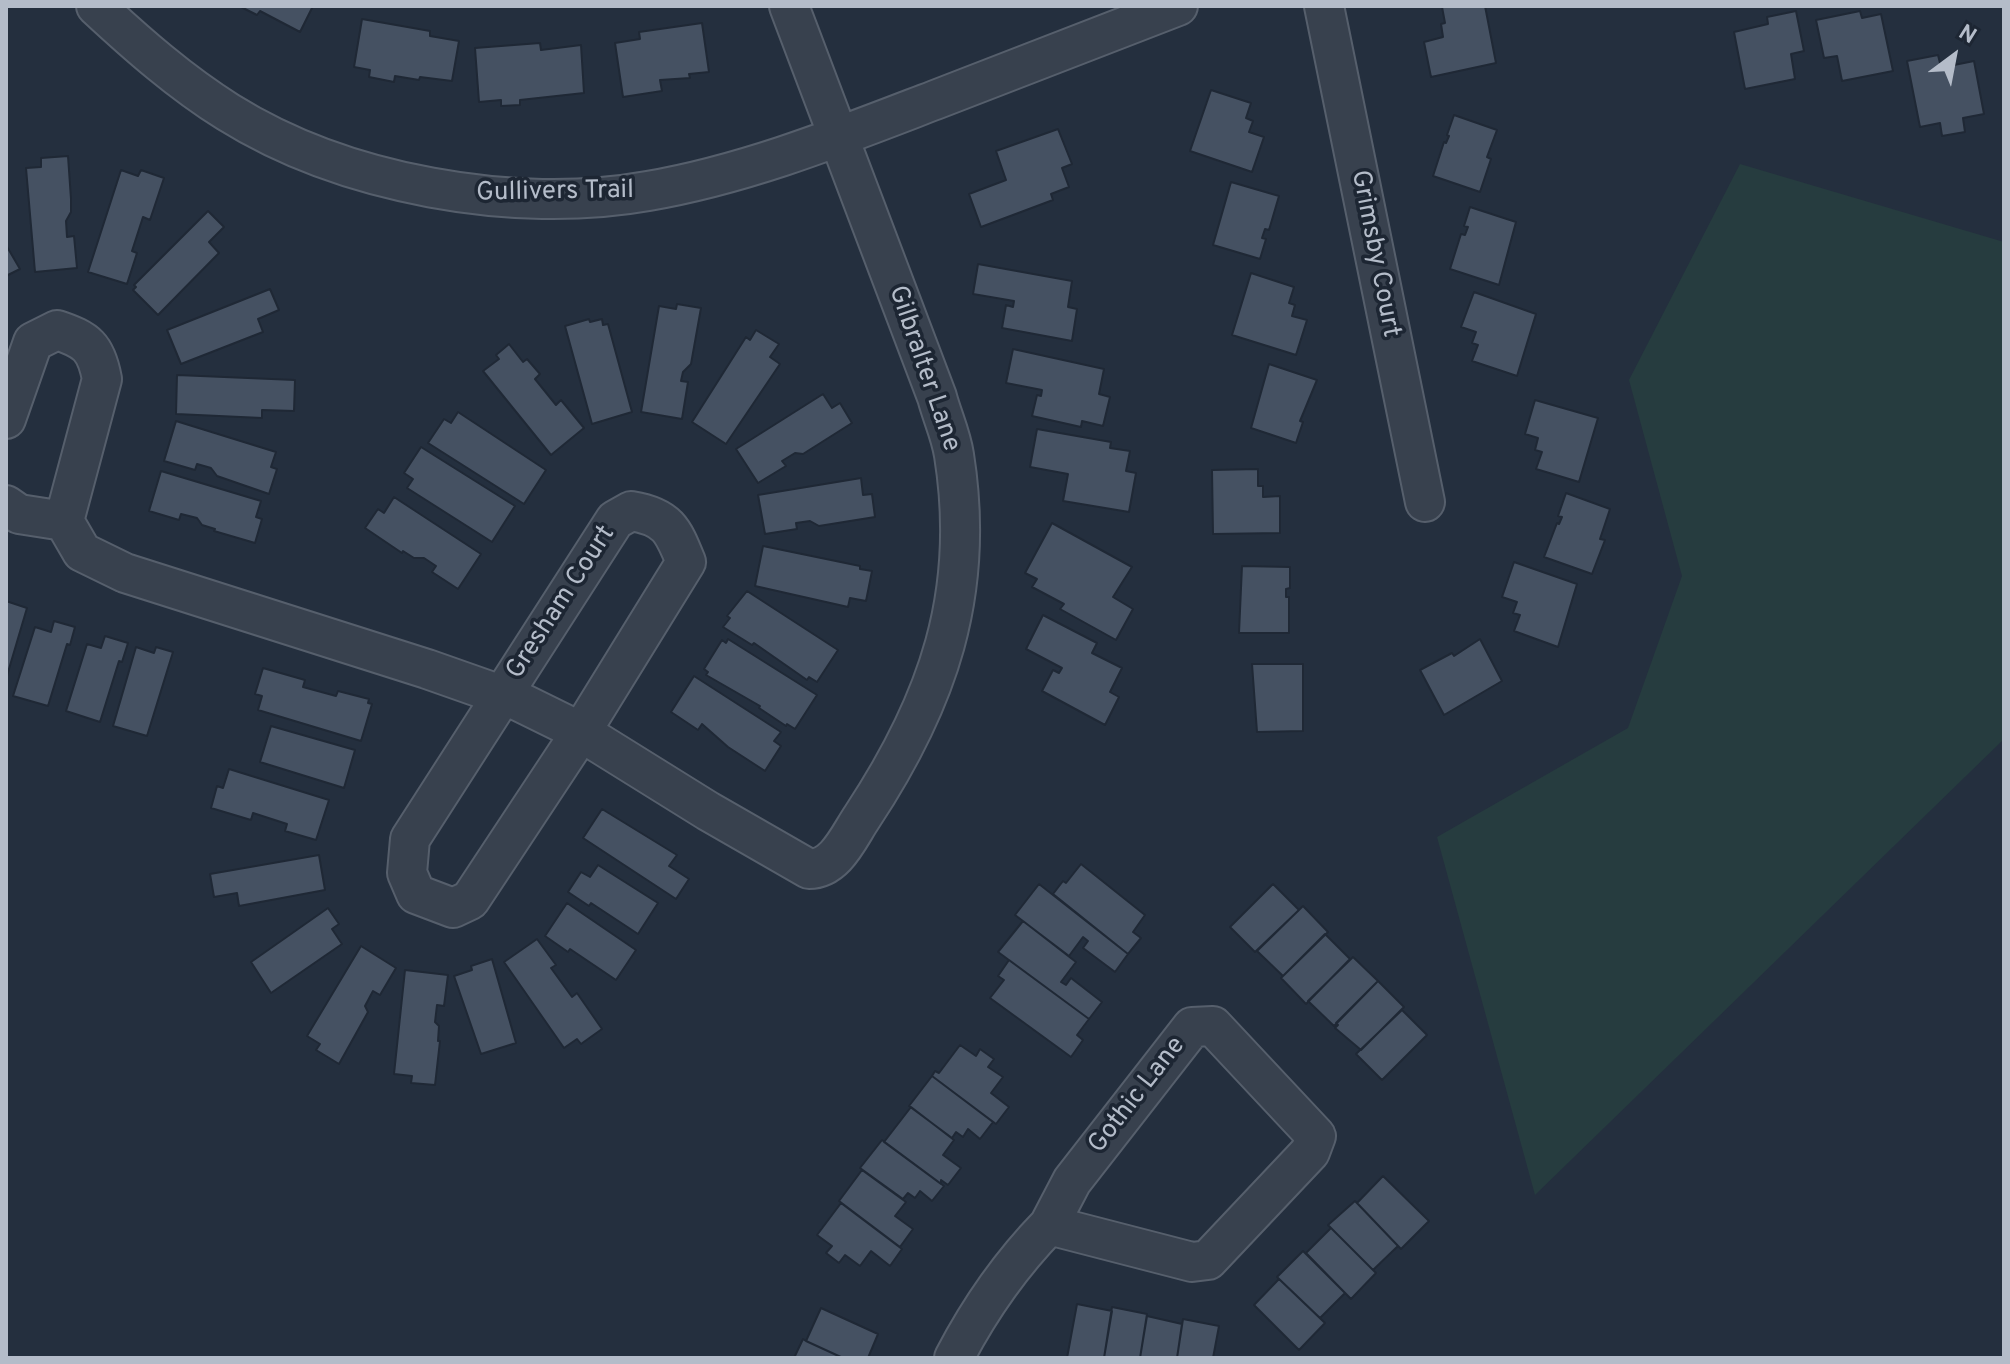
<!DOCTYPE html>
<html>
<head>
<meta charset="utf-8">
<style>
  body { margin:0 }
  #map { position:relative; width:2010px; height:1364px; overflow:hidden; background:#242f3e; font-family:Overpass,sans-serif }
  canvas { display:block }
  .frame { position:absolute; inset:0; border:8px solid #b4bcc9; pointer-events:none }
  .north { position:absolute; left:1914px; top:16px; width:80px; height:80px; -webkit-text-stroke:6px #1d2633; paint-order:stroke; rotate:32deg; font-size:22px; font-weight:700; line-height:32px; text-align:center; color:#b4bcc9 }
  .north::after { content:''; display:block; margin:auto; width:28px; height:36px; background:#b4bcc9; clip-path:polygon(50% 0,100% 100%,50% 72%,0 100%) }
</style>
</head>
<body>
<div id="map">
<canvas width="2010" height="1364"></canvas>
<div class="frame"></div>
<div class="north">N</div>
</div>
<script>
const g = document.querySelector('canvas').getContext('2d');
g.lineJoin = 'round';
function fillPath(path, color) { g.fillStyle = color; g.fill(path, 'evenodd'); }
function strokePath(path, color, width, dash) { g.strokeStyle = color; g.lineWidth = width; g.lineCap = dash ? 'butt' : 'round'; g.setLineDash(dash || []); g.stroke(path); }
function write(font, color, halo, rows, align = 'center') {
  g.font = font + ' Overpass,sans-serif'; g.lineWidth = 7; g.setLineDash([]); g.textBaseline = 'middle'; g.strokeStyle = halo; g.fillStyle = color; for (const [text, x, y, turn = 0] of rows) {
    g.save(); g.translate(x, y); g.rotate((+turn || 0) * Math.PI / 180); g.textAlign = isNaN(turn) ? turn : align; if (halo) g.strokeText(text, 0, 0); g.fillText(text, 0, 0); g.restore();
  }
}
fillPath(new Path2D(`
  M1740 164 2004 242V739L1535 1195 1437 837 1628 728 1682 576 1629 380Z`), '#263c3f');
const building = new Path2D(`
  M239 6H313L300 32 260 11 257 15Z
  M1449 6H1485L1496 63 1431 77 1424 42 1443 37 1441 24 1445 23 1442 7Z
  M1796 11 1804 51 1791 54 1795 79 1745 89 1734 32 1768 24 1767 17Z
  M1860 11 1862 18 1881 14 1893 71 1842 81 1837 56 1824 58 1816 20Z
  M362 19 430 31V36L459 41 452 81 420 77 419 80 395 76 394 82 369 77 370 70 354 67Z
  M702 23 709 72 689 74 690 78 660 80 662 91 623 97 615 43 640 39 639 32Z
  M540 43 541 50 581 45 584 93 520 100V105L501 106V100L479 102 475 48Z
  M1938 55 1940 63 1954 61V65L1974 61 1984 114 1963 118 1965 132 1942 136 1940 123 1920 127 1907 61Z
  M1211 90 1251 103 1246 118 1253 121 1249 132 1264 137 1252 172 1190 151Z
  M1454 115 1497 130 1487 157 1491 159 1480 192 1433 176 1444 142 1446 143 1449 136 1447 135Z
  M1058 129 1072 164 1062 168 1069 187 1051 194 1053 200 981 227 969 194 1006 180 996 151Z
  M68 156 71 199V212L66 221 67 237 74 236 77 268 35 272 26 168 41 167V158Z
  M121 170 138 176 141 170 164 178 150 220 143 217 132 251 137 253 127 284 88 272Z
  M1231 182 1279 196 1269 230 1265 229 1262 238 1266 239 1260 259 1213 245Z
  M1470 207 1516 222 1499 285 1450 269 1461 234 1465 235 1468 227 1464 226Z
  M208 211 224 227 209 242 219 253 158 315 133 290 136 287 134 285Z
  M6 245 20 269 6 276Z
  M978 264 1072 281 1068 307 1077 309 1072 341 1002 328 1006 305 1013 307 1014 301 973 294Z
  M1251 273 1294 287 1289 303 1295 305 1292 316 1307 320 1296 355 1232 335Z
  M270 289 279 310 258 319 263 332 181 364 167 330Z
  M1474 292 1536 314 1517 376 1472 361 1478 345 1472 343 1476 332 1461 327Z
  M677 304 701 308 691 364 683 372 681 381 688 382 682 419 641 412 659 306 676 309Z
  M589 319 590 322 602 319 603 325 608 324 632 412 592 424 565 326Z
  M756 330 779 344 770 357 780 364 726 444 692 422 746 337 750 340Z
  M509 344 523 362 527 359 540 374 535 379 556 405 561 400 584 428 551 455 483 371 499 359 496 355Z
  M1013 349 1104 369 1099 394 1110 397 1103 426 1082 421 1081 427 1032 416 1037 395 1041 396 1042 390 1006 383Z
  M1269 364 1317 380 1300 421 1303 422 1296 443 1251 428Z
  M177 375 295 380 294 411 262 410V418L176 414Z
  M823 394 832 408 840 403 852 423 803 454 795 453 782 461 786 466 758 483 736 449Z
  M1535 400 1598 418 1579 482 1536 469 1542 452 1535 450 1538 438 1525 434Z
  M458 412 546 470 524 504 428 443 444 419 451 423Z
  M176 421 276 452 271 467 277 469 269 494 217 476 211 468 197 464 195 470 164 461Z
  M1037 429 1111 442 1110 448 1130 451 1126 471 1136 473 1129 512 1063 501 1068 474 1030 467Z
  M421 447 515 506 492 542 407 488 413 479 404 473Z
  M1258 469V486H1263V497L1280 496V533L1213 534 1212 470Z
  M161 471 261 501 256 517 262 519 255 543 214 531 215 529 202 525 197 518 181 514 179 520 149 511Z
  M861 478 863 495 872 494 875 517 819 526 810 521 796 523 797 529 765 534 758 495Z
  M1566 493 1610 509 1600 539 1605 540 1592 574 1544 557 1557 523 1559 524 1562 517 1558 516Z
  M394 497 481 554 458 589 432 572 436 566 424 558H414L403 551 402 553 365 528 378 509 384 513Z
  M1052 523 1132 567 1113 597 1133 609 1116 640 1060 609 1064 604 1032 587 1037 579 1025 573Z
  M763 546 860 566V569L872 571 866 601 850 598 848 607 755 586Z
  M1514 562 1577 584 1558 647 1514 631 1520 615 1513 613 1517 602 1502 597Z
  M1242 566 1290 567V588L1286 589V597H1289V633H1239Z
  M747 591 838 650 817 682 809 677 807 680 754 643 752 645 723 627 730 618 727 616Z
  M6 601 27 608 6 679Z
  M1043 615 1097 643 1092 653 1122 668 1110 692 1119 697 1105 725 1042 691 1053 670 1059 673 1062 668 1026 649Z
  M54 621 75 627 70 645 67 644 48 706 13 696 35 627 51 632Z
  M105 636 128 643 122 662 119 661 100 722 66 711 87 644 101 648Z
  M728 639 817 695 795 729 787 724 786 726 759 708 760 706 706 675 708 672 704 669 722 640 726 643Z
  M1480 639 1502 681 1444 715 1420 670 1452 653 1454 656Z
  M136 647 154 653 156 647 173 652 147 736 113 726Z
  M1252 664H1303V731L1257 732Z
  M263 668 305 680 303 687 336 696 338 691 369 699 368 703 372 704 361 741 258 710 262 696 255 694Z
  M694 676 781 732 774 741 781 746 765 771 728 747 702 724 698 730 671 712Z
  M271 726 355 750 344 788 260 762Z
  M229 769 329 800 316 840 285 831 287 824 253 813 251 820 211 808 217 786 223 788Z
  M602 809 677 855 669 866 689 879 676 899 583 838Z
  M319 855 325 890 239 906 237 893 214 897 210 874Z
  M1081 864 1145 915 1133 932 1141 938 1128 954 1053 894 1063 881 1066 883Z
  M598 865 658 903 638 934 591 903 589 906 568 892 581 872 590 877Z
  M1039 884 1128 954 1115 972 1083 948 1088 941 1083 937 1069 956 1015 915Z
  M1273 884 1299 910 1255 952 1230 927Z
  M567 903 636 950 616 980 570 949 568 952 545 936Z
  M1303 906 1328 932 1283 976 1257 951Z
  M328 908 339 924 332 929 342 944 271 993 251 962Z
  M1023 921 1076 962 1061 982 1066 985 1071 978 1102 1002 1089 1019 998 952Z
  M1325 934 1350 959 1306 1004 1281 978Z
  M537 939 556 965 551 968 572 997 577 993 602 1029 581 1044 577 1039 564 1048 504 962Z
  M361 946 396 968 380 995 373 991 365 1006 368 1012 339 1064 316 1050 320 1044 307 1036Z
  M1353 957 1378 981 1334 1026 1308 1001Z
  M492 959 516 1043 481 1054 454 976 472 970 471 966Z
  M1009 960 1089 1019 1077 1035 1083 1040 1071 1057 990 998 1004 980 998 976Z
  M405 970 448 975 444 1006 437 1005 435 1022 439 1026 438 1041H440L435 1085 411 1083 412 1076 394 1074Z
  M1378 981 1404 1007 1361 1050 1335 1028 1338 1025 1336 1023Z
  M1402 1010 1427 1035 1382 1080 1356 1054Z
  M960 1045 976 1056 980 1049 994 1059 988 1067 1003 1077 991 1093 1009 1107 996 1124 932 1076 935 1071 939 1073Z
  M932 1076 993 1122 980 1139 968 1129 963 1137 956 1132 952 1138 909 1106Z
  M911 1107 954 1140 943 1155 961 1168 948 1185 941 1180V1184L884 1142Z
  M882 1140 944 1186 932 1201 920 1191 915 1198 908 1193 903 1199 860 1168Z
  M862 1170 906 1202 895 1216 913 1229 900 1247 839 1201Z
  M1383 1176 1429 1221 1401 1249 1357 1203Z
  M1355 1201 1398 1246 1373 1270 1328 1225Z
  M841 1203 902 1249 890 1266 871 1251 860 1266 845 1255 839 1263 826 1253 832 1246 817 1235Z
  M1331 1228 1376 1273 1351 1299 1306 1253Z
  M1303 1251 1345 1293 1320 1318 1277 1277Z
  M1279 1279 1325 1323 1299 1350 1254 1305Z
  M1077 1304 1112 1311 1104 1358H1067Z
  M1112 1307 1147 1314 1140 1358H1104Z
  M821 1308 878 1334 868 1358H843L806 1341Z
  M1147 1316 1182 1324 1177 1358H1140Z
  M1183 1319 1219 1326 1213 1358H1177Z
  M803 1339 806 1341 843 1358H794Z`);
fillPath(building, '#455162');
strokePath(building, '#1f2835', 2);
const minor = new Path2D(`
  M96 6C137 44 180 82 228 112 343 184 514 215 648 191 747 174 841 136 935 100 1016 68 1097 37 1178 6
  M1324 6 1425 502
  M6 419 33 342 57 330C87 340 96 347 102 379L64 521 19 514 6 505
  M631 511C668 517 673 530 686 562L581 732 470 900 453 908 416 894 407 873 410 839 615 520Z
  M64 521 82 552 125 573 427 669 518 701 581 732 708 811 809 869C836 869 849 836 862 817 938 702 976 593 954 455 951 435 942 416 937 397L789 6
  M1213 1026 1316 1136 1310 1152 1208 1260 1192 1262 1049 1225 1072 1181 1192 1027Z
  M954 1358C980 1308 1010 1265 1049 1225`);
strokePath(minor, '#565f6c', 42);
strokePath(minor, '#38414e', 38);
write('26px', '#b4bcc9', '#1d2633', [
  ["Gullivers Trail",555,193,-1],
  ["Grimsby Court",1374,254,79],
  ["Gilbralter Lane",923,369,71],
  ["Gresham Court",562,603,-57],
  ["Gothic Lane",1138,1096,-52]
]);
</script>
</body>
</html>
